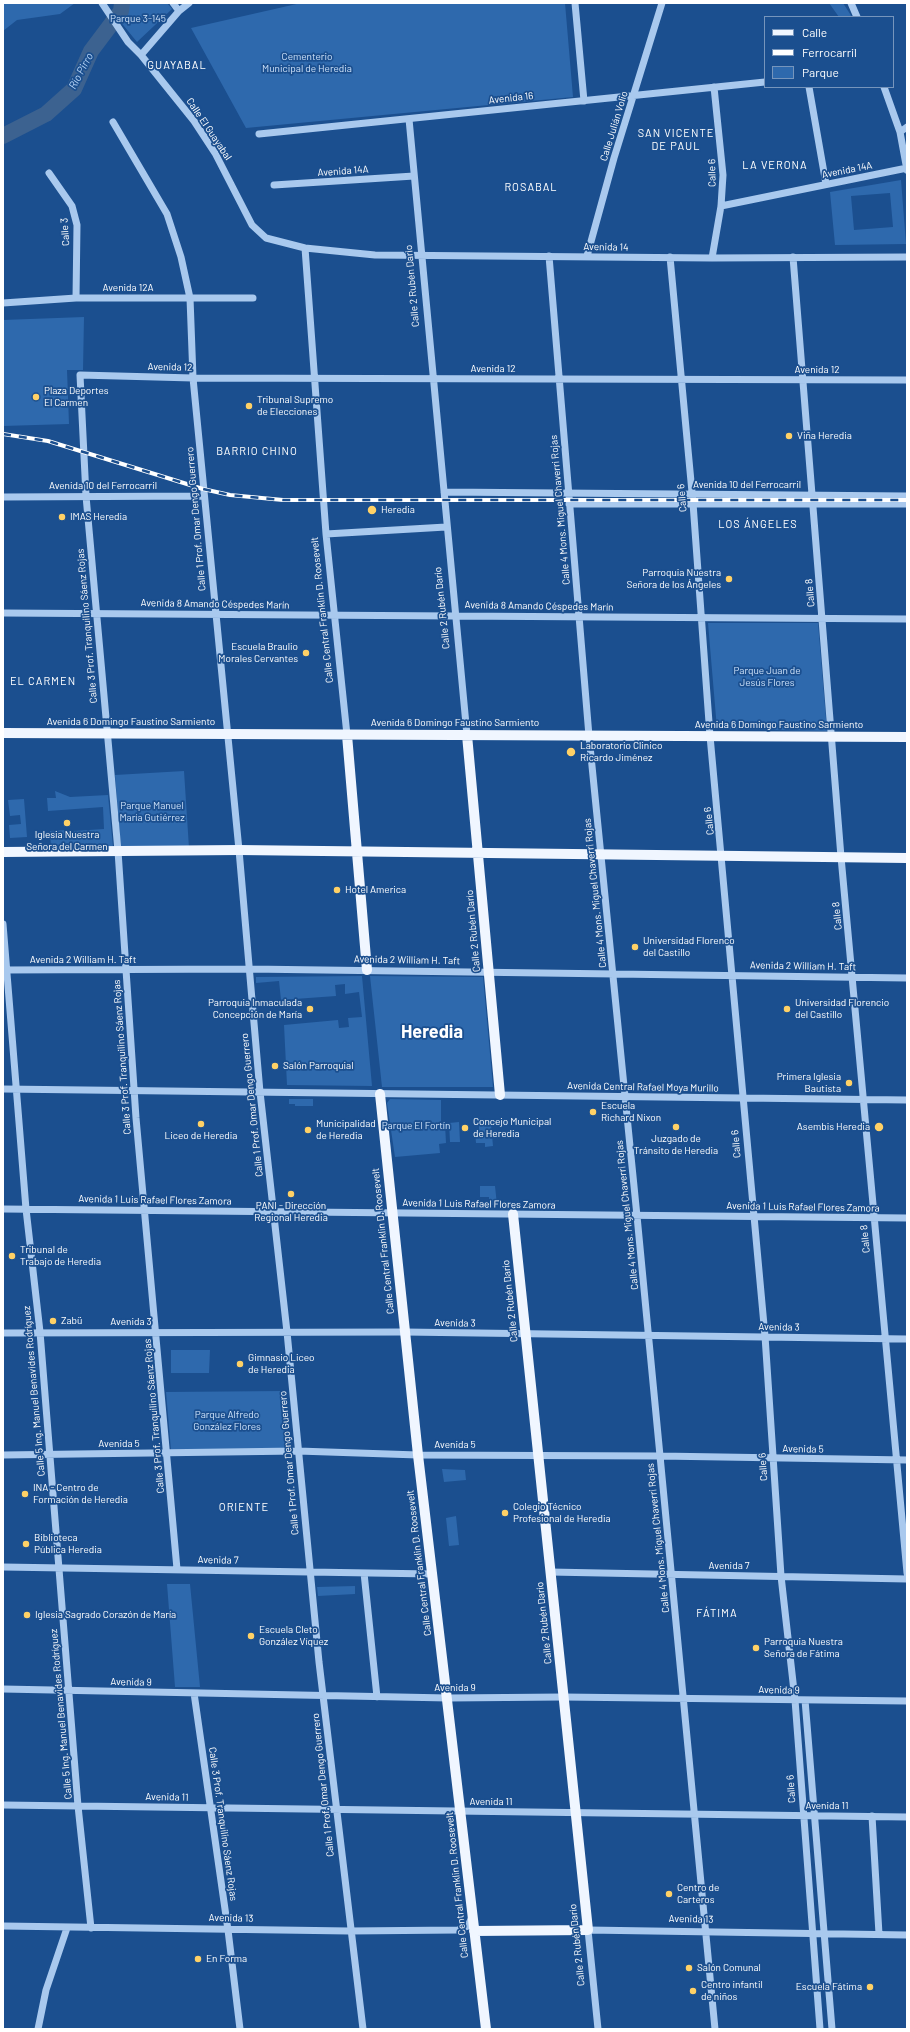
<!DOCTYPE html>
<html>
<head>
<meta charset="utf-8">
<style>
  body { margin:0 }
  #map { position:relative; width:910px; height:2032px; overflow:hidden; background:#1b4f8f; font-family:Barlow,sans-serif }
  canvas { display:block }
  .frame { position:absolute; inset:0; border:4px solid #fff; pointer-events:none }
  .legend { position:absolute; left:764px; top:16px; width:130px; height:72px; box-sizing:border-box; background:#1b4f8f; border:1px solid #7695bc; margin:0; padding:5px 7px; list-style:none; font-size:12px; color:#fff }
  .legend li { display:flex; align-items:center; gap:8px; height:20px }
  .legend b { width:20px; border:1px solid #7695bc }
</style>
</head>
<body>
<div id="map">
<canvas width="910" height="2032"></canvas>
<div class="frame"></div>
<ul class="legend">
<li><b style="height:5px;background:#f0f6ff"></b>Calle</li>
<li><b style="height:5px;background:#fff"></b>Ferrocarril</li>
<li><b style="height:11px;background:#2e69ad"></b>Parque</li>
</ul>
</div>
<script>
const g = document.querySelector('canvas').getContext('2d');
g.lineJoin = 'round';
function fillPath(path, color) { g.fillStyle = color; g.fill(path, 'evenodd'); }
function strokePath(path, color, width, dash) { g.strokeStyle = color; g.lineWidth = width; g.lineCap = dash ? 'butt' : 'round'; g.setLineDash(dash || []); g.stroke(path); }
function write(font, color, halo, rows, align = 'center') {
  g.font = font + ' Barlow,sans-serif'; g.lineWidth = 3.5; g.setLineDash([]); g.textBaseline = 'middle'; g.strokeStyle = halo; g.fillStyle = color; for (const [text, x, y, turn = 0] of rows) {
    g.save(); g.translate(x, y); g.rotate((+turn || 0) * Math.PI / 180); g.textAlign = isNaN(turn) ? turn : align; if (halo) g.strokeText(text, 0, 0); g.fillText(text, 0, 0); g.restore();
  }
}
fillPath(new Path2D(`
  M3 3H75L60 14 17 20 3 31Z
  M126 3H167L172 9 137 42 119 20Z
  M301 3H565L573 97 246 128 191 28Z
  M829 3H843L852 17H839Z
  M901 180 906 244 835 245 830 192ZM890 193 893 227 854 230 851 196Z
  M84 317 83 370H67L69 424 3 426V320Z
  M708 623H818L827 731 717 729Z
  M184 771 189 848 121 850 115 775Z
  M55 791 70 797 108 795 113 847 51 848 50 831 67 830V835L74 834V831L104 829 103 807 48 811 47 798H56Z
  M24 799 27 837 10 838 9 825 21 824 20 815 10 816 8 800Z
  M362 976 372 1086 287 1085 284 1025 338 1020 339 1028 349 1027 348 1018 362 1017 359 992 345 994V984L335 985 336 996 281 1000 279 981 256 983V977Z
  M370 976 483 977 493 1087H382Z
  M289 1099H313V1106H295V1104H289Z
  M390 1099 441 1100V1124H445L446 1143 439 1144 440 1153 395 1157 387 1103Z
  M459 1122 460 1142H450L449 1123Z
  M479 1125H491L493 1146 485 1147V1143H476L475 1132H479Z
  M480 1186H495L497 1205H489V1197H480Z
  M171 1350H210L209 1373H171Z
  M284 1391 288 1449 171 1450 166 1392Z
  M442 1469 465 1470 466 1480 444 1482Z
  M456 1516 459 1545 449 1546 446 1518Z
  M167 1584H190L200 1687H175Z
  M355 1586V1594L318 1596 317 1587Z`), '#2e69ad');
strokePath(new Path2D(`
  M3 136 46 114 74 89 91 51 121 11 122 3`), '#3c6290', 16);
strokePath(new Path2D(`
  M102 3 128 42 141 55 194 121 215 153 252 225 266 238 305 248 375 255 712 258 907 257
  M173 3 179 11
  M575 3 584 101
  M851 3 857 17
  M141 55 179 11 189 3
  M809 87 826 184
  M884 87 900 132 907 170
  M409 119 467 735
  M113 122 167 214 181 257 190 298 193 378 239 850 260 1092 287 1332 319 1662 363 2029
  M900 132 907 127
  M259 134 765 82
  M49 173 72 206 77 225 76 298
  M274 185 414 176
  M721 206 907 168
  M305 248 326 534 347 735
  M549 256 589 736 637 1216 715 2029
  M587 256 614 158 662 3
  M670 257 693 503 710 736 765 1336 781 1576 795 1700 820 2029
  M793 257 841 857 907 1573
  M712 258 721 206 723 175 714 87
  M3 303 76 298H253
  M444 492 907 496
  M3 497 204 496
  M569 504H907
  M326 534 446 527
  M3 613 907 619
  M3 924 26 1209 40 1332 78 1806 91 1928
  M3 970 250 969 907 978
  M3 1089 907 1100
  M3 1209 907 1218
  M3 1333 405 1332 907 1339
  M3 1455 298 1451 418 1455 660 1456 907 1460
  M3 1567 432 1574
  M177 1569 136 1118 118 851 86 496 80 375 193 378 907 380
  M550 1572 907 1579
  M364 1573 377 1697
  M3 1689 448 1698 563 1697 907 1701
  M194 1693 228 1930 240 2029
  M805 1700 832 2029
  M3 1805 907 1817
  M872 1816 879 1934
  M3 1926 349 1931 458 1930 468 1926 472 1917
  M38 2029 46 1990 67 1928
  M598 2029 588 1930 907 1935`), '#a9c9ee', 7);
strokePath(new Path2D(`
  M3 733 907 737
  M347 735 367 970
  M467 735 500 1095
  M3 852 239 850 907 858
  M380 1094 418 1455 486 2029
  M474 1931 588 1930 513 1214`), '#f0f6ff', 10);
const rail = new Path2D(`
  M3 434 48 441 203 489 230 495 283 500H907`);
strokePath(rail, '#fff', 4);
strokePath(rail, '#1b4f8f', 2.5, [8]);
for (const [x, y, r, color] of [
  [36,397,4,"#ffd166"],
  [249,406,4,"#ffd166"],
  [789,436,4,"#ffd166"],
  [372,510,5,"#ffd166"],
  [62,517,4,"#ffd166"],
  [729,579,4,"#ffd166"],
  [306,653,4,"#ffd166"],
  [571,752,5,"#ffd166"],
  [67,823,4,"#ffd166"],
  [337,890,4,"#ffd166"],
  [635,947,4,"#ffd166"],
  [310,1009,4,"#ffd166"],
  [787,1009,4,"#ffd166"],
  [275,1066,4,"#ffd166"],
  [849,1083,4,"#ffd166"],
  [593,1112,4,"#ffd166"],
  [201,1124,4,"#ffd166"],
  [676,1127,4,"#ffd166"],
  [879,1127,5,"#ffd166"],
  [465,1128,4,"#ffd166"],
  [308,1130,4,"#ffd166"],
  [291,1194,4,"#ffd166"],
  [12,1256,4,"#ffd166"],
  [53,1321,4,"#ffd166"],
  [240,1364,4,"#ffd166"],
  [25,1494,4,"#ffd166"],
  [505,1513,4,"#ffd166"],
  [26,1544,4,"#ffd166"],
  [27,1615,4,"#ffd166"],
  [251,1636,4,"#ffd166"],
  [756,1648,4,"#ffd166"],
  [669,1894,4,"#ffd166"],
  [198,1959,4,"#ffd166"],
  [689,1968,4,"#ffd166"],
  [870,1987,4,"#ffd166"],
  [693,1991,4,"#ffd166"]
]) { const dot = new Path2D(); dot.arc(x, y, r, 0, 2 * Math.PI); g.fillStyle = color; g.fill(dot); strokePath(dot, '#1b4f8f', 1.5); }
write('10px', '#cfe3fa', '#1b4f8f', [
  ["Parque 3-145",138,19],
  ["Cementerio",307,57],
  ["Municipal de Heredia",307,69],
  ["Parque Juan de",767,671],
  ["Jesús Flores",767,683],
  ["Parque Manuel",152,806],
  ["María Gutiérrez",152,818],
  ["Parque El Fortín",416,1126],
  ["Parque Alfredo",227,1415],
  ["González Flores",227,1427]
]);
write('10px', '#fff', '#1b4f8f', [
  ["Avenida 16",511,98,-6],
  ["Calle Julián Volio",614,126,-73],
  ["Calle El Guayabal",209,129,56],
  ["Avenida 14A",847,170,-11],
  ["Avenida 14A",343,171,-4],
  ["Calle 6",712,173,-91],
  ["Calle 3",65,232,-94],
  ["Avenida 14",606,247,1],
  ["Calle 2 Rubén Darío",412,286,-95],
  ["Avenida 12A",128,288],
  ["Avenida 12",170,367,1],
  ["Avenida 12",493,369],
  ["Avenida 12",817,370],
  ["Avenida 10 del Ferrocarril",747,485],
  ["Avenida 10 del Ferrocarril",103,486],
  ["Calle 6",682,498,-95],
  ["Calle 4 Mons. Miguel Chaverri Rojas",560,510,-95],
  ["Calle 1 Prof. Omar Dengo Guerrero",196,519,-95],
  ["Calle 8",810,593,-95],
  ["Avenida 8 Amando Céspedes Marín",215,604,1],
  ["Avenida 8 Amando Céspedes Marín",539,606,1],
  ["Calle 2 Rubén Darío",442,608,-96],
  ["Calle Central Franklin D. Roosevelt",322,610,-96],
  ["Calle 3 Prof. Tranquilino Sáenz Rojas",87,626,-95],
  ["Avenida 6 Domingo Faustino Sarmiento",131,722],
  ["Avenida 6 Domingo Faustino Sarmiento",455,723],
  ["Avenida 6 Domingo Faustino Sarmiento",779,725],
  ["Calle 6",709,821,-96],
  ["Calle 4 Mons. Miguel Chaverri Rojas",595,893,-96],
  ["Calle 8",837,916,-96],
  ["Calle 2 Rubén Darío",473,931,-95],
  ["Avenida 2 William H. Taft",83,960],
  ["Avenida 2 William H. Taft",407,960,1],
  ["Avenida 2 William H. Taft",803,966,1],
  ["Calle 3 Prof. Tranquilino Sáenz Rojas",122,1057,-94],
  ["Avenida Central Rafael Moya Murillo",643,1087,1],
  ["Calle 1 Prof. Omar Dengo Guerrero",252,1105,-96],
  ["Calle 6",736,1144,-95],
  ["Avenida 1 Luis Rafael Flores Zamora",155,1200,1],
  ["Avenida 1 Luis Rafael Flores Zamora",479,1204,1],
  ["Avenida 1 Luis Rafael Flores Zamora",803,1207,1],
  ["Calle 4 Mons. Miguel Chaverri Rojas",627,1215,-96],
  ["Calle 8",865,1239,-96],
  ["Calle Central Franklin D. Roosevelt",383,1241,-96],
  ["Calle 2 Rubén Darío",510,1301,-96],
  ["Avenida 3",131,1322],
  ["Avenida 3",455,1323,1],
  ["Avenida 3",779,1327,1],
  ["Calle 5 Ing. Manuel Benavides Rodríguez",34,1391,-95],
  ["Calle 3 Prof. Tranquilino Sáenz Rojas",154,1416,-95],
  ["Avenida 5",119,1444],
  ["Avenida 5",455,1445],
  ["Avenida 5",803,1449,1],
  ["Calle 1 Prof. Omar Dengo Guerrero",289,1463,-95],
  ["Calle 6",763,1467,-94],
  ["Calle 4 Mons. Miguel Chaverri Rojas",658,1538,-96],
  ["Avenida 7",218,1560,1],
  ["Calle Central Franklin D. Roosevelt",419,1563,-97],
  ["Avenida 7",729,1566],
  ["Calle 2 Rubén Darío",544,1623,-96],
  ["Avenida 9",131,1682,1],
  ["Avenida 9",455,1688],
  ["Avenida 9",779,1690,1],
  ["Calle 5 Ing. Manuel Benavides Rodríguez",61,1714,-95],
  ["Calle 1 Prof. Omar Dengo Guerrero",323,1785,-96],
  ["Calle 6",791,1789,-94],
  ["Avenida 11",167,1797,1],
  ["Avenida 11",491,1802],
  ["Avenida 11",827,1806],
  ["Calle 3 Prof. Tranquilino Sáenz Rojas",223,1824,82],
  ["Calle Central Franklin D. Roosevelt",457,1885,-96],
  ["Avenida 13",231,1918,1],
  ["Avenida 13",691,1919,1],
  ["Calle 2 Rubén Darío",577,1945,-96]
]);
write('10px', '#fff', '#1b4f8f', [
  ["Plaza Deportes",44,391],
  ["El Carmen",44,403],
  ["Tribunal Supremo",257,400],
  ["de Elecciones",257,412],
  ["Viña Heredia",797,436],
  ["Heredia",381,510],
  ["IMAS Heredia",70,517],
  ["Parroquia Nuestra",721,573,"right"],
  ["Señora de los Ángeles",721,585,"right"],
  ["Escuela Braulio",298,647,"right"],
  ["Morales Cervantes",298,659,"right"],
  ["Laboratorio Clinico",580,746],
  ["Ricardo Jiménez",580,758],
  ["Iglesia Nuestra",67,835,"center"],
  ["Señora del Carmen",67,847,"center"],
  ["Hotel America",345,890],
  ["Universidad Florenco",643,941],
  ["del Castillo",643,953],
  ["Parroquia Inmaculada",302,1003,"right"],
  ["Concepción de María",302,1015,"right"],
  ["Universidad Florencio",795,1003],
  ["del Castillo",795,1015],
  ["Salón Parroquial",283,1066],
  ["Primera Iglesia",841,1077,"right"],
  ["Bautista",841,1089,"right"],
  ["Escuela",601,1106],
  ["Richard Nixon",601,1118],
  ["Concejo Municipal",473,1122],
  ["de Heredia",473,1134],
  ["Municipalidad",316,1124],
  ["de Heredia",316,1136],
  ["Asembis Heredia",870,1127,"right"],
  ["Liceo de Heredia",201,1136,"center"],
  ["Juzgado de",676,1139,"center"],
  ["Tránsito de Heredia",676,1151,"center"],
  ["PANI - Dirección",291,1206,"center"],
  ["Regional Heredia",291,1218,"center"],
  ["Tribunal de",20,1250],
  ["Trabajo de Heredia",20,1262],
  ["Zabü",61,1321],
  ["Gimnasio Liceo",248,1358],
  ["de Heredia",248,1370],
  ["INA - Centro de",33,1488],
  ["Formación de Heredia",33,1500],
  ["Colegio Técnico",513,1507],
  ["Profesional de Heredia",513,1519],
  ["Biblioteca",34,1538],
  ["Pública Heredia",34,1550],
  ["Iglesia Sagrado Corazón de María",35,1615],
  ["Escuela Cleto",259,1630],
  ["González Víquez",259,1642],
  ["Parroquia Nuestra",764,1642],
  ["Señora de Fátima",764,1654],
  ["Centro de",677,1888],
  ["Carteros",677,1900],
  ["En Forma",206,1959],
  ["Salón Comunal",697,1968],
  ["Centro infantil",701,1985],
  ["de niños",701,1997],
  ["Escuela Fátima",862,1987,"right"]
], 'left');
g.letterSpacing = '1px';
write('11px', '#fff', '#1b4f8f', [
  ["GUAYABAL",177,65],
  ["SAN VICENTE",676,133],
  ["DE PAUL",676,146],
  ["LA VERONA",775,165],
  ["ROSABAL",531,187],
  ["BARRIO CHINO",257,451],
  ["LOS ÁNGELES",758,524],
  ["EL CARMEN",43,681],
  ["ORIENTE",244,1507],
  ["FÁTIMA",717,1613]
]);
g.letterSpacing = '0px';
write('italic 11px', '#b5d3f5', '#1b4f8f', [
  ["Río Pirro",81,71,-62]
]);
write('bold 18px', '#fff', '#1b4f8f', [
  ["Heredia",432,1032]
]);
</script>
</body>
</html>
